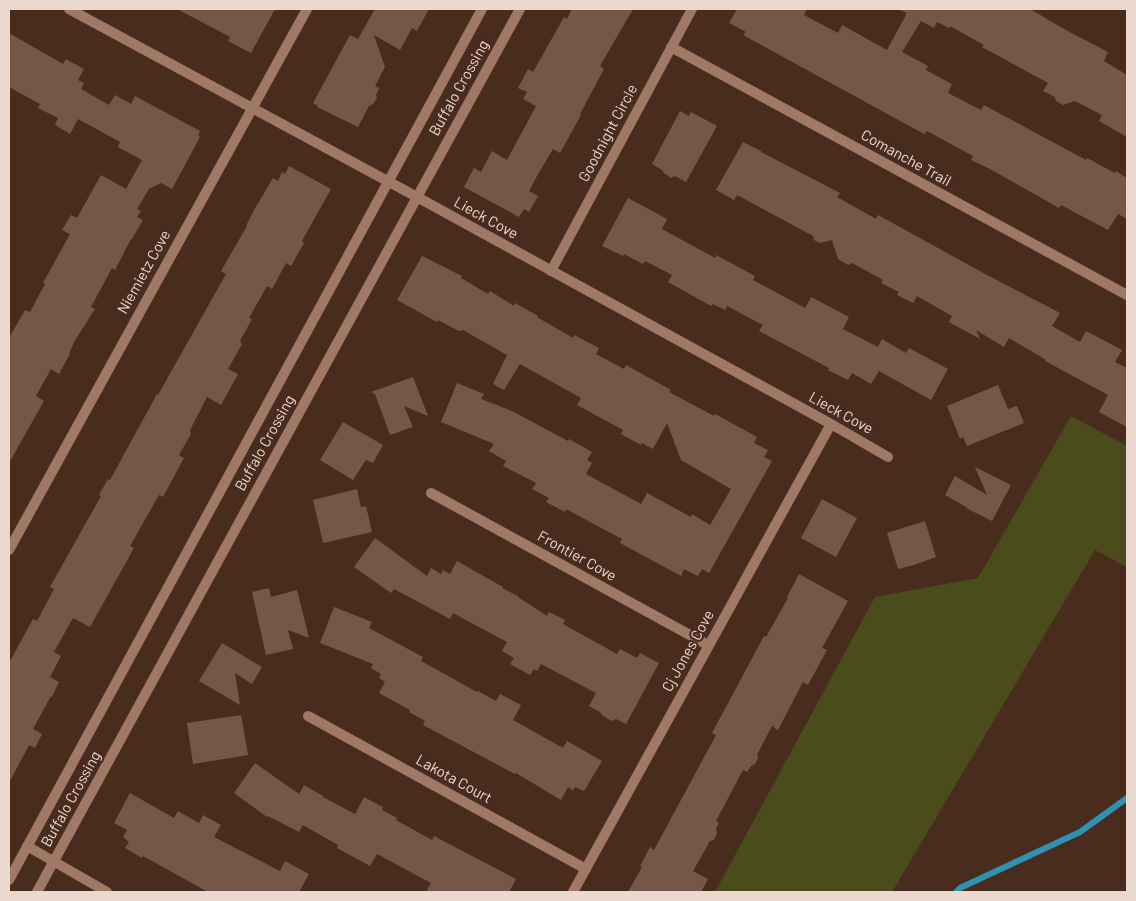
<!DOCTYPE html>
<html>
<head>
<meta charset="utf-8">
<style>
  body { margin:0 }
  #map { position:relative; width:1136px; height:901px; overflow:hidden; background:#482d1f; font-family:Barlow,sans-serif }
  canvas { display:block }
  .frame { position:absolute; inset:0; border:10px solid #ebd9d0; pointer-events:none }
</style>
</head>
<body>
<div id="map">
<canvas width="1136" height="901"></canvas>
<div class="frame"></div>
</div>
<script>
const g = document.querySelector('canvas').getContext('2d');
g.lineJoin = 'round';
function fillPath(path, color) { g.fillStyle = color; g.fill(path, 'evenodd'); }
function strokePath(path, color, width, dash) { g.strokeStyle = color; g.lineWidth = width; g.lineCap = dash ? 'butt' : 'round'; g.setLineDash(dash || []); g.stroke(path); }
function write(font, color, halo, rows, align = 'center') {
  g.font = font + ' Barlow,sans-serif'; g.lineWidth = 4.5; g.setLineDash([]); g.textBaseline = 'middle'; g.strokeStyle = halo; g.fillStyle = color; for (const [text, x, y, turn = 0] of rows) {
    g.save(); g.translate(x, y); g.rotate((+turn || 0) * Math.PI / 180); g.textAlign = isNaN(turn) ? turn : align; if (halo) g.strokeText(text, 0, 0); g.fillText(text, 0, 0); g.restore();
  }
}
fillPath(new Path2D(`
  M1071 416 1127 446V567L1095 550 892 892H715L875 597 978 578Z`), '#4b4c1c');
strokePath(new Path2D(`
  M956 892 960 888 1080 832 1127 798`), '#3191b2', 6);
fillPath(new Path2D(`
  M177 9H275L251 53 228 41 230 37Z
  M375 9H429L417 31 412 28 400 50 374 35 385 67 375 86 379 88 376 95 377 98 373 104 369 106 358 127 317 107 318 106 313 103 350 35 358 39Z
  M572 9H633L600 66 604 69 580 114 581 115 560 153 553 149 537 176 529 191 538 196 529 212 524 209 519 217 464 187 474 168 481 172 492 151 507 160 536 106 523 99 527 92 518 88 528 69 533 72 564 17 567 19Z
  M737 9H807L804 15 838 33 842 25 887 50 907 13 898 9H1030L1064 29 1108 52 1104 61 1127 75V137L1099 121 1102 115 1075 101 1063 105 1056 101 1055 97 1043 91 1048 83 982 47 984 45 950 26 949 28 937 22 934 28 921 21 902 52 928 66 926 70 952 84 948 93 981 110 984 105 1086 160 1087 158 1115 173 1116 171 1127 178V219L1118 214 1108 230 1061 205 1059 208 990 169 971 160 973 156 927 131 924 134 743 35 746 32 729 23Z
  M9 33 63 64 66 59 84 69 78 80 84 83 81 89 109 105 115 95 131 104 135 96 200 131 198 135 200 137 172 189 161 183 149 189 137 209 141 211 137 217 143 220 132 239H131L115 270 112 268 91 307 95 309 74 342 69 354H70L59 374 51 369 36 396 44 401 9 463V338L25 310 30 312 45 284 43 283 70 234 62 230 71 215 77 218 101 175 126 189 142 160 118 147 120 142 78 119 70 134 55 125 58 118 38 108 40 104 9 87Z
  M680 111 689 116 691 112 717 126 686 182 675 176 671 178 664 173 662 170 652 164Z
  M743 142 761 151V152L840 193 837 197 876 219 878 215 987 275 1060 313 1052 326 1080 342 1086 331 1122 350 1115 362 1127 368V427L1099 412 1108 395 1045 361 1046 360 1009 338 1004 347 976 330 980 339 949 322 952 316 917 296 913 303 897 295 899 292 881 283 883 280 852 263 848 265 838 259 832 240 820 243 814 240 813 236 737 195 734 200 716 190Z
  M289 166 331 189 302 241 304 243 291 266 286 263 272 289 267 286 249 318 252 319 240 341 242 344 228 369 238 374 221 405 207 397 190 430 191 434 179 455 184 458 163 497 159 495 130 546 134 548 90 627 73 618 54 652 61 656 50 677 59 682 52 697 51 696 33 729 42 734 35 748 29 745 9 783V663L33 619 37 621 54 589 50 587 101 496 99 495 108 479 110 480 157 394 158 395 226 274 221 271 247 226H246L254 210 273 178 278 181 282 172 285 174Z
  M628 198 667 219 662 229 715 258 716 255 755 276 753 280 805 308 811 297 849 317 843 329 878 347 882 339 906 353 909 348 948 369 931 400 879 371 871 384 852 373 848 380 828 370 829 368 759 331 763 325 727 306 725 310 713 304 711 306 668 282 672 275 645 261 643 264 624 254 623 256 602 246Z
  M422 256 462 276 461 278 488 294 490 291 514 306 515 303 538 316 537 317 573 338 574 335 599 348 596 354 624 369 626 365 671 390 669 392 714 416 715 414 757 437 754 443 768 450 764 457 772 461 709 573 702 569 698 576 684 569 681 576 620 543 622 539 566 509 565 512 546 502 549 498 532 489 536 483 503 466 506 461 489 451 494 444 441 422 457 383 484 394 481 399 512 411 568 441 569 439 592 452 587 460 592 463 586 474 641 504 647 493 691 517 692 514 710 525 731 489 681 460 667 423 653 449 642 443 641 445 621 434 623 430 577 405 581 398 520 364 504 390 493 384 507 355 463 330 459 331 438 320 437 322 397 300Z
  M413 377 428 416 404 406 413 427 390 435 375 394 371 392Z
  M998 385 1008 409 1017 406 1024 423 967 446 963 437 960 439 947 406Z
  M343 422 383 445 373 463 366 460 353 480 320 460Z
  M975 467 1011 485 992 521 966 508H968L945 495 955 476 987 495Z
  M357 489 361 507 366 506 372 532 323 543 313 500Z
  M822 499 857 518 836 557 801 538Z
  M925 521 936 557 914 565 898 569 887 533Z
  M375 538 427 576 431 568 441 574 443 570 450 574 457 561 503 587 502 588 518 596V597L547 616 549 612 565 620 563 624 617 654 620 649 637 658 640 653 659 663 626 724 616 719 611 721 602 715 600 712 589 706 596 693 541 664 537 671 534 669 530 675 510 664 514 658 502 651 507 642 453 613 450 619 394 589 391 593 354 567Z
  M799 574 848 601 822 648 827 650 808 685 803 682 778 730 772 726 757 755 758 758 755 764 751 766 747 772 743 770 716 821 719 823 716 829 717 833 714 840 710 841 693 871 708 879 701 892H628L642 867 640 866 650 847 654 850 716 735 712 733 764 636 766 637 788 598 787 597Z
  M269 588 271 597 297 590 309 638 288 630 293 649 266 655 252 592Z
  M334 607 372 622 369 628 423 657 421 661 477 692 478 691 496 701 500 694 521 705 513 720 563 748 567 741 602 761 584 791 575 787 573 791 568 787 561 800 516 773 515 774 423 725 425 721 409 712 410 710 379 693 385 682 379 678 381 674 371 668 373 664 320 643Z
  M222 643 262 667 252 684 235 673 240 705 199 681Z
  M241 715 248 755 193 764 187 723Z
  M255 763 299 794 304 785 323 796V797L355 814 364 797 383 807 382 810 397 818 396 820 432 840 434 836 516 879 509 892H426L431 883 377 854 370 866 337 848 338 845 303 825 299 832 268 816 267 817 234 793Z
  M130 793 174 818 178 811 199 823 203 815 221 825 214 837 280 871 285 861 309 874 299 892H208L143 856 142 858 125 848 129 842 123 837 127 830 114 823Z`), '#755748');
strokePath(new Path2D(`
  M69 9 417 197 831 424 888 457
  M671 47 1127 295
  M551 271 692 9
  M431 493 708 645
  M9 550 307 9
  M308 716 586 869
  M27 846 107 892
  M9 880 482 9
  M37 892 520 9
  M573 892 831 424`), '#a07966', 10);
write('15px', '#ebd9d0', '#482d1f', [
  ["Buffalo Crossing",459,88,-61],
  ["Goodnight Circle",608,133,-62],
  ["Comanche Trail",906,158,29],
  ["Lieck Cove",486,218,29],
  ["Niemietz Cove",144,272,-61],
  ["Lieck Cove",841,413,29],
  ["Buffalo Crossing",265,443,-61],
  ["Frontier Cove",577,556,29],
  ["Cj Jones Cove",688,651,-61],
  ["Lakota Court",454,779,29],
  ["Buffalo Crossing",71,799,-61]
]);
</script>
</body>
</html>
